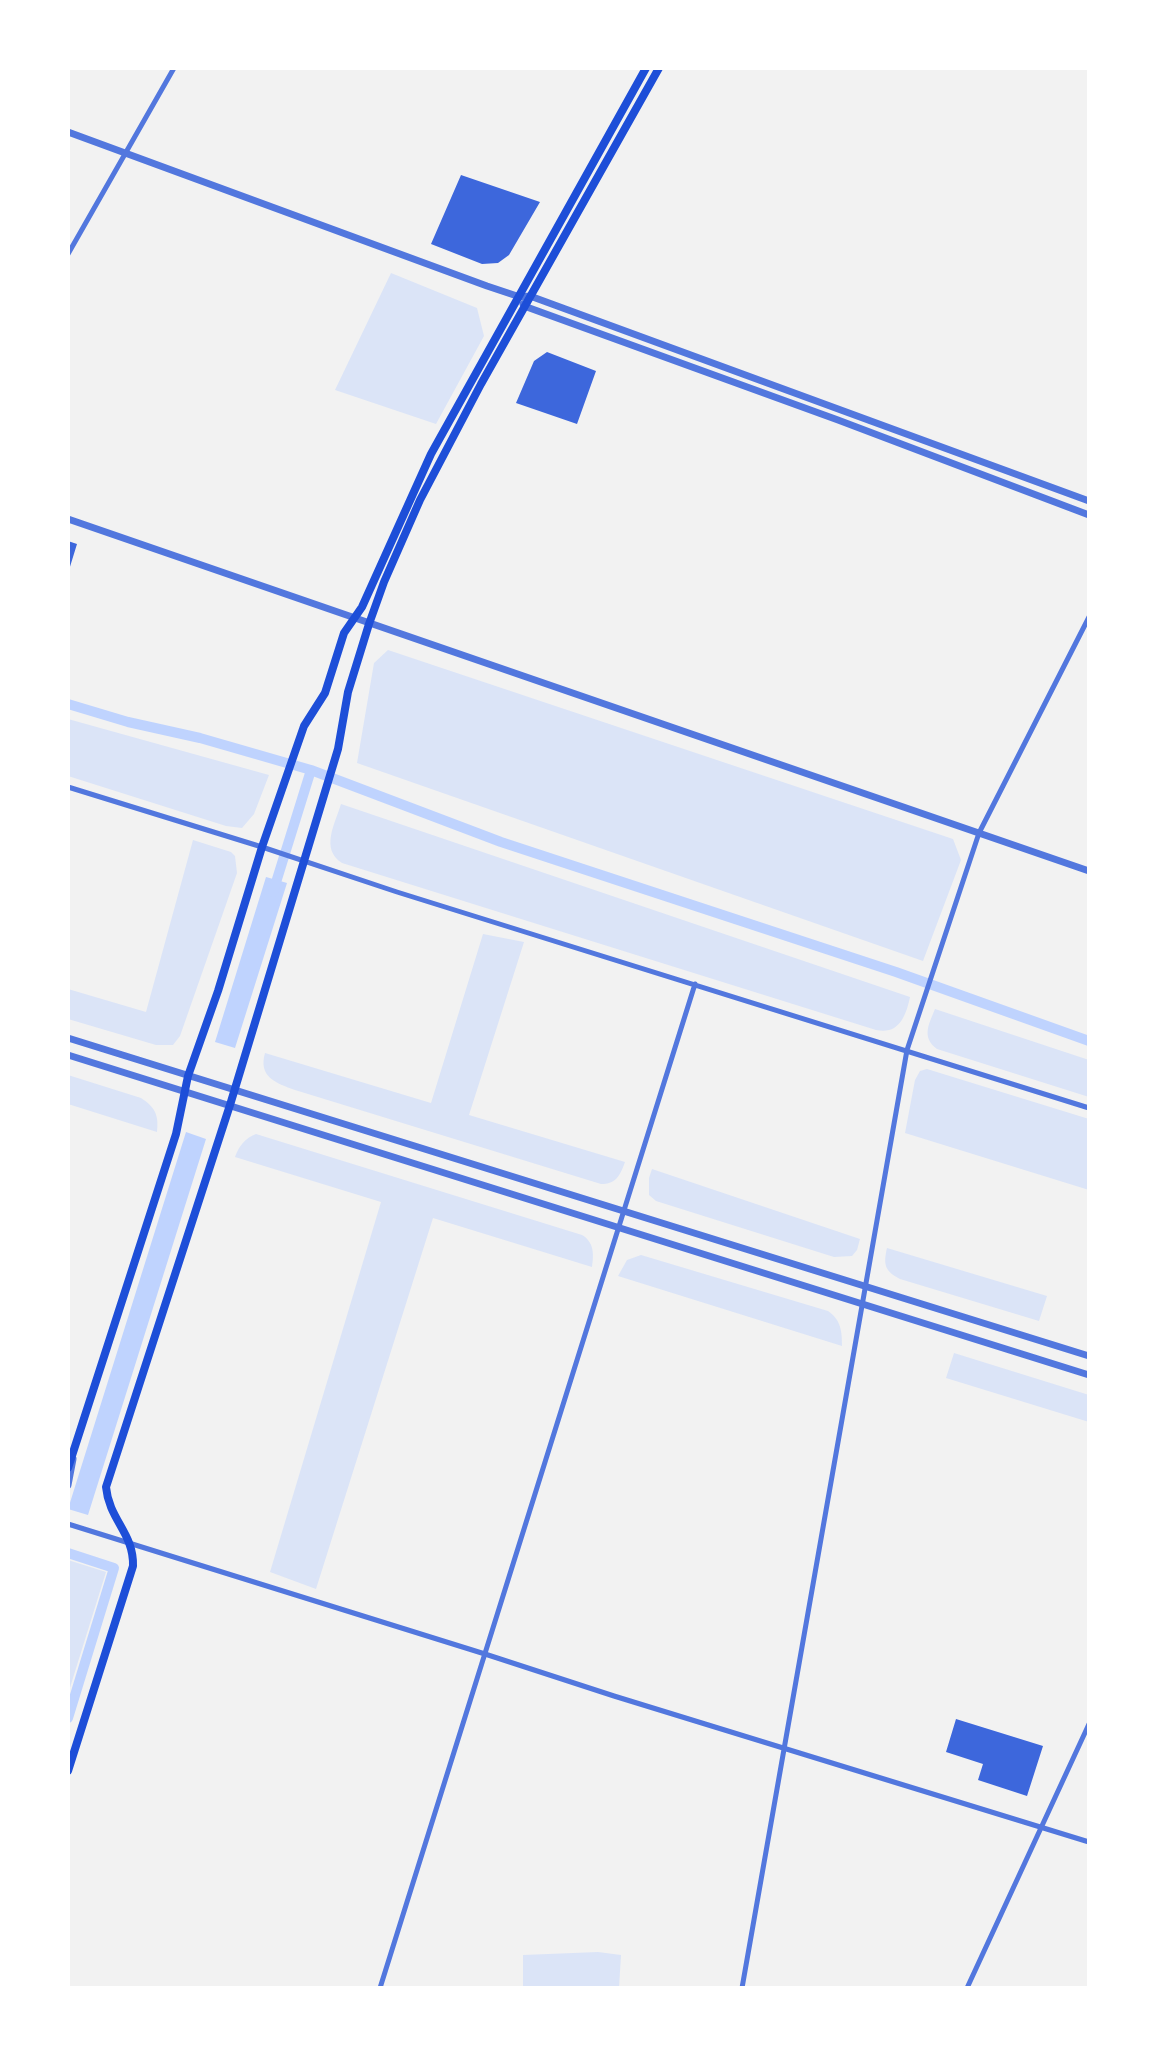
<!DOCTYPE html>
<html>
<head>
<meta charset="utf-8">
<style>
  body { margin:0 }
  #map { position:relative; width:1157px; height:2056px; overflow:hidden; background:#f2f2f2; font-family:"Work Sans",sans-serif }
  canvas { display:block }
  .frame { position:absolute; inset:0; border:70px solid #fff; pointer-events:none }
</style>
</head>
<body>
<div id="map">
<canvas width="1157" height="2056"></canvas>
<div class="frame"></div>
</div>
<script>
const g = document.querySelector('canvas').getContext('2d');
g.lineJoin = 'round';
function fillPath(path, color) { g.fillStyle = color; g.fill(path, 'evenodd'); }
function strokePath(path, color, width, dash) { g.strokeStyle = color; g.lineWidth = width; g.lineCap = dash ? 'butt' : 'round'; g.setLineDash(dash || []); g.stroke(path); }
fillPath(new Path2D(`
  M391 273 477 308 484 336 436 424 335 390Z
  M388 650 953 839 961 860 923 961 357 763 374 663Z
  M68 719 269 775 254 814 242 828 226 826 68 776Z
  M341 804 910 997C906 1016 899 1035 876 1030L342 863C320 849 335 824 341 804Z
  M193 840 231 852 235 856 237 873 180 1036 173 1045H156L68 1019V989L146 1012Z
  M483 934 524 942 469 1115 625 1162C620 1176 616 1184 601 1184L295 1090C276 1083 258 1077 265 1053L431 1103Z
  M935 1009 1089 1060V1097L937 1049C921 1037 929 1024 935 1009Z
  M927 1069 1089 1119V1190L905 1133 915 1080 920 1071Z
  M68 1075 141 1098C155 1107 159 1115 157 1132L68 1104Z
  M256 1134 582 1235C594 1242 594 1254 592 1267L433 1218 316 1589 270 1572 381 1202 235 1157C239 1146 245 1138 256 1134Z
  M652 1169 860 1239 857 1250 852 1256 834 1257 656 1201 649 1195V1178Z
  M887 1248 1047 1296 1039 1321 900 1279C885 1271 883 1265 887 1248Z
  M641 1255 828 1311C841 1320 842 1331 842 1346L618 1276 627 1260Z
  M954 1353 1089 1395V1422L946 1378Z
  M68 1560 106 1572 68 1694Z
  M598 1952 621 1955 619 1988H523V1955Z`), '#dbe4f7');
fillPath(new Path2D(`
  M266 877 287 883 235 1048 215 1042Z
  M186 1132 206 1139 88 1515 68 1509Z`), '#bfd3fe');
strokePath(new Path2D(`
  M68 704 128 722 200 738 311 770 501 842 896 972 1089 1041
  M273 892 311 770
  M68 1553 114 1568 68 1718`), '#bfd3fe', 10);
fillPath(new Path2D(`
  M461 175 540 202 509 255 498 263 482 264 431 244Z
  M547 352 596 371 577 424 516 403 534 361Z
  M68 541 77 544 69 570H68Z
  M956 1719 1043 1746 1027 1796 978 1780 983 1764 946 1752Z`), '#3d67dc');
strokePath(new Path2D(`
  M68 254 174 68
  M68 787 262 847 397 892 1089 1108
  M68 1524 485 1654 614 1696 1089 1842
  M380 1988 695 984
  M742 1988 907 1050 979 833 1089 617
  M967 1988 1089 1724`), '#5277de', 5);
strokePath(new Path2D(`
  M68 132 487 286 520 297 530 296 1089 501
  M523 304 524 306 838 420 1089 515
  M68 519 1089 871
  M68 1038 1089 1356
  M68 1055 1089 1375
  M68 1485 73 1459`), '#5277de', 7);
strokePath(new Path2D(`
  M68 1468 176 1134 188 1076 218 991 262 847 304 726 325 693 344 633 362 607 431 454 646 68
  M68 1771 133 1566C134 1533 109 1520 106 1487L230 1105 338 749 348 692 369 624 384 582 420 500 481 384 659 68`), '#1d4ed8', 8);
</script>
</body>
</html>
